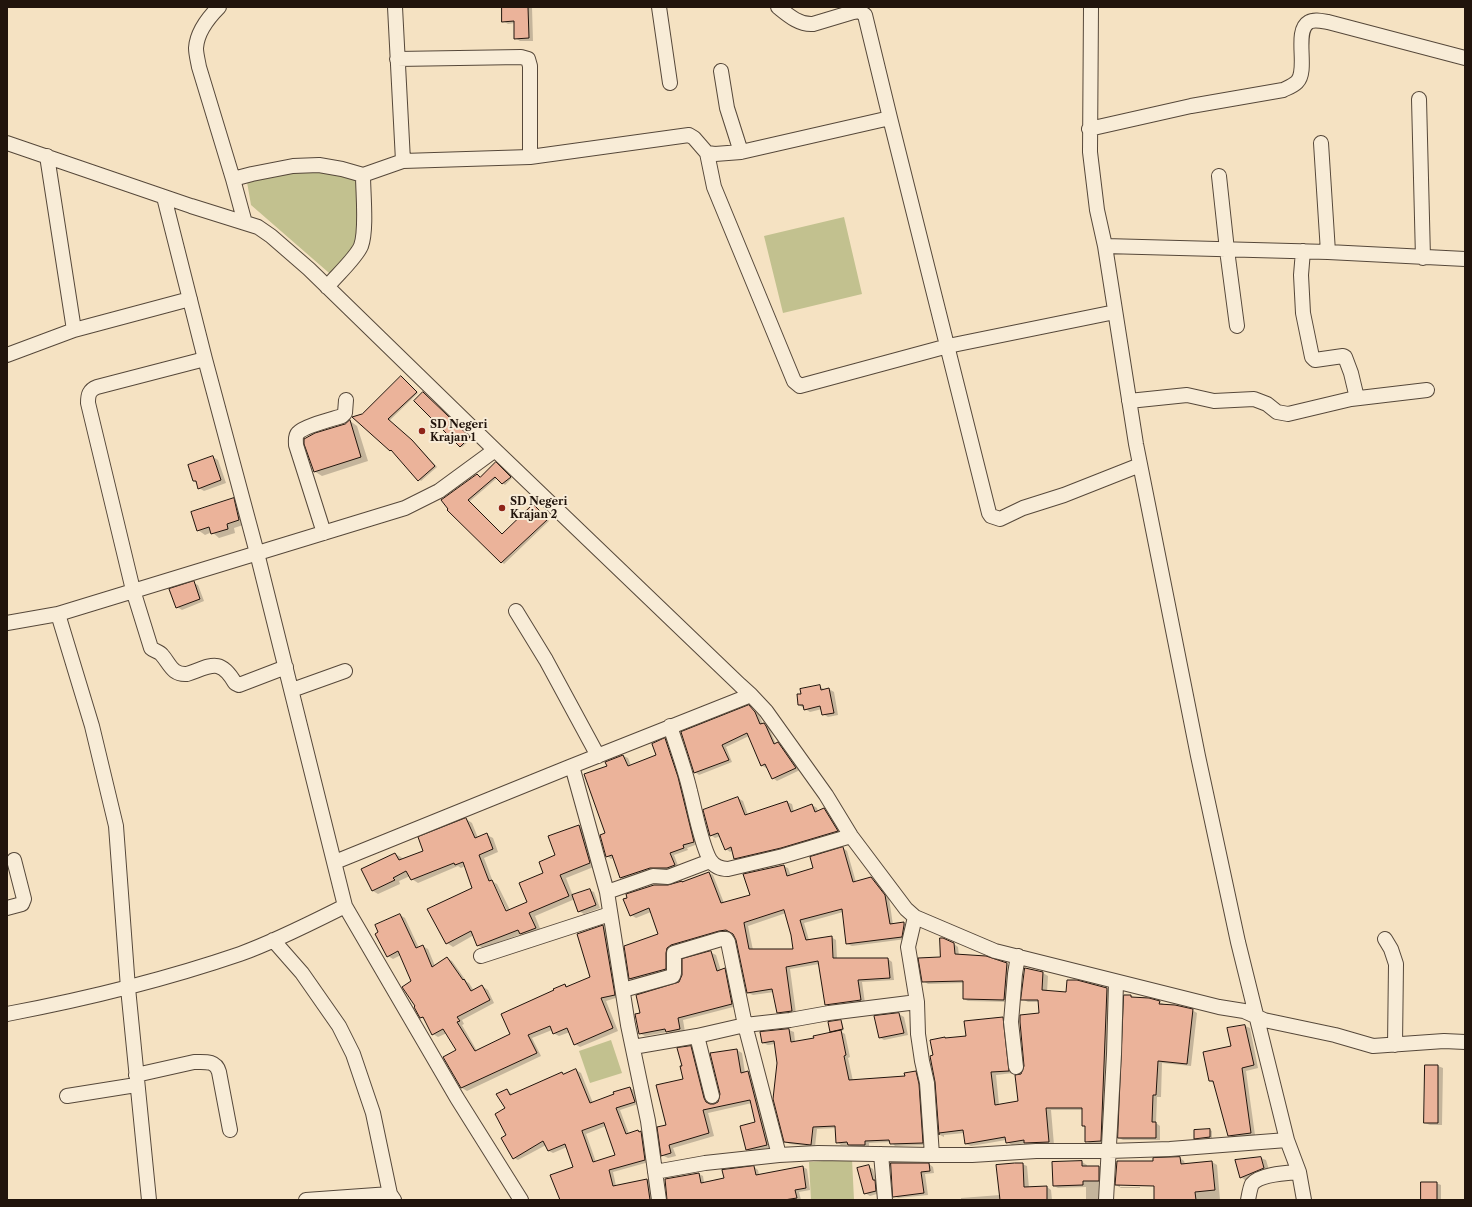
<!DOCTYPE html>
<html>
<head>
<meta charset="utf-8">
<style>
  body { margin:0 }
  #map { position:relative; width:1472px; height:1207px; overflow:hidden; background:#f5e2c2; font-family:"Libre Caslon Text",serif }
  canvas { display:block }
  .frame { position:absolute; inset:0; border:8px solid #21140c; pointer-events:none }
</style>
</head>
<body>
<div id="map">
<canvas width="1472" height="1207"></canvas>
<div class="frame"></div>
</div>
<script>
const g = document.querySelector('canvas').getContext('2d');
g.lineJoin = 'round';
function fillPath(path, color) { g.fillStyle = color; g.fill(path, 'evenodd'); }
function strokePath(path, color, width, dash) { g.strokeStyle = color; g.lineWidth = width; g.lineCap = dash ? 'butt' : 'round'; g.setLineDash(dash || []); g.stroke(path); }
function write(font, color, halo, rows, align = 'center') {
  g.font = font + ' "Libre Caslon Text",serif'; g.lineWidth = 4; g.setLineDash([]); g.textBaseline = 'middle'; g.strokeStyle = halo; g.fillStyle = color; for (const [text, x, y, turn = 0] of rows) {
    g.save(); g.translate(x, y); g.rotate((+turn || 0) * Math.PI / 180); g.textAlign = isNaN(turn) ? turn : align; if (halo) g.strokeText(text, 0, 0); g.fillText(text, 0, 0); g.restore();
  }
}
fillPath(new Path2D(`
  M291 171 354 172 368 214 369 248 361 257 336 279 251 205 247 182Z
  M844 217 862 294 783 313 764 236Z
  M611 1040 622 1073 590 1083 579 1051Z
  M852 1159 854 1200H811L809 1162Z`), '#c2c18f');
fillPath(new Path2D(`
  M503 7H532L533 41H520L515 38V23L508 24 503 21Z
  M402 377 418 393 389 421 414 442 437 467 421 481 391 450 362 415Z
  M426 395 471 439 462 447 460 446Z
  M350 421 357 426 368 461 322 476 314 471 345 425Z
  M213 457 218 460 226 483 204 491 199 488 197 483 194 481Z
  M498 465 512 478 505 485 497 478 469 502 502 535 533 505 549 521 504 564 448 510 480 478Z
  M233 499 241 504 246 524 234 528 235 533 219 538 212 532 205 535 198 530Z
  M193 583 198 585 204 601 182 610 177 607Z
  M819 686 825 690 829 689 834 692 838 715 828 717 823 714 822 709 810 712 799 705 802 695Z
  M749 706 759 715 763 724 768 726 776 744 778 743 782 746 800 770 777 781 773 778 767 767 766 768 761 765 749 736 726 747 732 762 699 775 695 772Z
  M665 739 669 742 698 844 687 848 688 850 674 855 679 868 626 880 621 878 614 858 611 859 607 856 608 766 607 762 623 756 628 758 631 766 658 755Z
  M738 798 743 801 748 815 787 802 792 804 794 812 812 805 817 808 818 812 824 809 829 812 842 833 740 861 735 858 733 850 730 852 726 849 721 836 715 838 711 835Z
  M466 819 472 823 478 838 487 835 493 838 498 852 484 858 493 882 497 884 510 910 529 902 544 874 556 856 549 837 579 826 585 829 596 866 566 878 573 896 589 890 594 892 600 908 584 914 579 911 575 899 535 916 541 931 526 937 521 934 483 948 477 945 474 935 453 947 447 943 474 889 465 866 461 868 458 866 418 883 412 879 410 876 399 881 400 884 378 894 373 891 395 854 401 857 403 860 425 851ZM492 883H494L509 915 507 916Z
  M843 848 847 851 856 882 871 878 876 881 889 898 893 925 904 923 908 926 906 939 852 946 847 944 843 912 804 923 809 940 831 937 836 940 837 959H888L892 962 894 980 862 982 865 1003 830 1007 826 1005 819 964 790 969 796 1013 782 1015 778 1012 774 992 753 995 748 993 737 940 734 934 731 933H724L676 947 670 972 635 981 630 979 625 947 659 935 651 912 636 918 631 915 668 886 682 882 683 883 709 873 713 875 724 903 752 896 783 866 788 868 791 876 814 869ZM786 913 795 950H753L748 926Z
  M400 915 405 918 419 948 422 946 428 949 435 966 447 958 452 961 467 982 469 983 474 991 482 986 488 990 494 1003 462 1020 464 1024 462 1025 477 1051 512 1035 565 985 568 987 591 977 603 927 608 930 619 997 606 1001 618 1031 580 1047 575 1044 570 1032 559 1036 553 1033 552 1030 532 1038 541 1056 467 1091 462 1088 444 1057 457 1050 447 1033 438 1037 433 1034 425 1020 421 1017 416 1007 413 981 401 955 393 959 388 956Z
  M954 944 958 947 959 956 986 957 1012 966 1009 1002 968 1001 964 999V983L928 984 923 981Z
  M710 952 716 955 721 971 725 970 730 972 737 1006 683 1020 685 1032 672 1034 668 1032 645 1036 639 1033 641 1014 679 983Z
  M1043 973 1048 976 1047 992 1067 993 1107 989 1112 992 1106 1143 1091 1144 1086 1141V1127L1083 1126V1110H1051L1054 1145 1030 1146 1025 1143 1012 1145 1007 1142 1006 1140 971 1146 966 1144 964 1133 944 1135V1137L940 1135 934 1056 1003 1018 1008 1021 1013 1073 996 1075 999 1105 1019 1102 1022 1074 1040 1014 1039 1002H1028L1022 999Z
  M1125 996H1131L1136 998 1159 1002 1164 1004 1192 1010 1197 1013 1191 1066 1162 1063 1161 1097H1157L1156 1123 1160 1126V1140H1123L1119 1138Z
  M899 1014 904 1017 908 1035 884 1040 879 1037 875 1017Z
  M840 1021 842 1022 844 1030 840 1031 845 1034 850 1057 848 1058 853 1081 906 1077 915 1072 920 1075 927 1145 895 1146 891 1142 869 1143V1147H853L849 1145H841L837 1142 836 1128 817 1129 815 1147 790 1144 785 1142 778 1063 775 1044 768 1045 763 1043 789 1030 794 1032 795 1042 815 1039 834 1033 831 1031Z
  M1245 1026 1250 1028 1258 1068 1246 1071 1255 1135 1234 1138 1229 1135 1215 1084 1210 1081Z
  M690 1047 696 1050 709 1102 710 1104 714 1105 719 1102 737 1050 742 1053 745 1073 748 1072 754 1075 772 1147 752 1152 747 1149 756 1123 752 1103 708 1113 714 1136 673 1148 676 1156 668 1158 662 1155 667 1125 684 1080 683 1066Z
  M1438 1066 1443 1068 1442 1125H1430L1425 1123Z
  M576 1070 581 1073 593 1103 630 1088 634 1090 638 1104 620 1110 629 1134 641 1132 645 1135 649 1162 613 1172 616 1186 647 1180 652 1182 654 1200H560L574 1168 567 1147 553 1153 549 1151 546 1145 518 1160 514 1158 508 1135 507 1090 513 1095ZM606 1126 616 1156 596 1162 586 1134Z
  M1210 1130 1212 1131V1138L1197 1139 1195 1138Z
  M1180 1158 1184 1161 1185 1164 1212 1162 1217 1165 1220 1200H1156Z
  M1261 1158 1266 1160 1269 1170 1245 1180 1241 1177 1236 1161Z
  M1082 1162 1087 1165V1167H1099L1104 1170 1102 1200H1086V1187L1058 1188 1054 1186 1053 1163Z
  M929 1164 933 1167 934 1173 925 1174 928 1195 898 1198 894 1196Z
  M1022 1164 1027 1166 1029 1188 1047 1187 1051 1190 1052 1200H961V1198L1000 1195Z
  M868 1166 873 1169 880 1193 870 1196 865 1193Z
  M754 1167 758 1170 759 1175 803 1167 807 1169 810 1190 799 1192 801 1200H668L699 1174 703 1176 704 1183 725 1178Z
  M1436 1183 1441 1185V1200H1422Z
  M1116 1185H1120V1187H1140V1188H1121Z`), '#0003');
const building = new Path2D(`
  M502 7H528L529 38 514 39V21L502 22Z
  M401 376 417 392 388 419 412 440 435 466 418 481 391 450 390 451 352 417 362 414Z
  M423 392 470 437 460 447 414 401Z
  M350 420 361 457 314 472 304 444V439L315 433 345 424Z
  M213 456 221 480 198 489 196 481H193L188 465Z
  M496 462 511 477 502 484 495 477 468 500 502 534 533 504 548 519 501 563 447 510 448 509 441 500 477 474 480 477Z
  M234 498 239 520 227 524 228 529 211 534 209 527 197 531 191 512Z
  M194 581 200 599 176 608 169 589Z
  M820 685 821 690 829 688 834 713 822 715 820 706 804 710 803 705H798L797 694H801L800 689Z
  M749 705 755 712 760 724 764 723 766 726 774 744 778 742 796 768 772 779 765 764 761 766 747 733 722 745 729 760 694 773 681 732Z
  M665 738 678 777 694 842 683 845 684 848 670 853 675 865 667 868H650L620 878 612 855 606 857 600 835 605 833 584 774 607 766 605 762 623 755 628 766 656 755 652 744Z
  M738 797 745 815 787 801 791 812 812 804 815 812 824 808 838 831 781 848 734 859 731 847 725 850 718 833 710 836 703 810Z
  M466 818 475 838 487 833 493 849 479 855 489 881 492 880 506 911 527 902 519 883 543 873 539 862 555 855 548 836 579 825 590 863 560 875 569 896 529 913 536 928 520 934 518 930 477 946 471 931 446 944 427 909 472 888 463 862 455 865 454 863 411 880 406 871 393 878 395 880 372 891 361 869 395 853 399 860 423 851 418 837Z
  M843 847 853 882 871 877 885 895 890 924 904 922V925L902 937 846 944 842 909 800 920 806 940 832 936 833 958H888L890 978 858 980 861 1000 825 1005 818 961 786 967 792 1011 777 1013 772 989 747 993 736 940 733 934 726 930 719 931 671 945 667 948 666 953V969L629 979 624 946 658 934 649 908 630 916 623 899 627 898 626 894 654 885H668L682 881V882L709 872 721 903 750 895 743 874 784 865 787 876 813 868 810 857ZM784 910 791 935 793 949H749L744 923Z
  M590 889 596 905 578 912 572 895Z
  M400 914 416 948 423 945 432 967 447 957 463 980 464 979 471 991 482 985 490 1000 457 1017 460 1021 457 1022 475 1051 510 1034 501 1014 554 990 553 989 565 984 566 987 590 977 577 934 603 925 615 995 601 998 613 1028 574 1045 567 1028 553 1034 550 1026 528 1035 537 1053 461 1088 443 1057 456 1050 443 1029 432 1035 423 1017 420 1018 414 1007 415 1006 402 987 411 981 398 951 387 957 375 934 378 932 375 925Z
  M940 938H943L954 943 955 954 986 956 1007 963 1004 1000 963 999V981L922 982 918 958 940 957Z
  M711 951 717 971 725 968 732 1004 678 1018 680 1029 666 1032 665 1029 639 1034 635 1014 640 1013 636 995 679 982 682 975V959Z
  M1025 968 1043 972 1042 990 1066 992 1067 980H1077L1107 988 1101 1141 1085 1142V1126H1082V1108H1046L1049 1142 1024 1143V1140L1006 1143 1005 1137 965 1144 963 1130 939 1133V1135L935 1082 930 1056 933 1055 930 1040 945 1037V1038L966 1036 964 1021 1003 1017 1009 1071 991 1072 995 1105 1018 1101 1015 1075 1021 1074 1024 1066 1020 1022V1015L1039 1013 1038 1000H1021Z
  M1124 995H1131V997L1149 998 1160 1001 1159 1004 1175 1005 1193 1009 1187 1064 1158 1061 1156 1095H1153L1152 1122H1156V1138H1118Z
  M899 1013 904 1033 879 1038 874 1016Z
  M841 1020 843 1029 830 1032 828 1022Z
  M1245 1025 1254 1065 1242 1068 1251 1133 1228 1136 1213 1081H1209L1203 1052 1231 1046 1227 1028Z
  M789 1029 791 1042 814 1038 813 1036 841 1030 846 1055 844 1056 849 1080 905 1076 904 1073 916 1071 919 1084 923 1143 890 1144 889 1140 865 1141V1145H848L847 1142 836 1143 835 1126 813 1127 811 1145 784 1142 773 1099 777 1063 774 1041 762 1043 760 1032Z
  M691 1046 704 1098 706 1102 710 1104H714L718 1102 720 1094 710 1053 737 1049 741 1073 748 1071 767 1145 746 1150 740 1126 755 1122 750 1100 703 1110 709 1133 669 1145 671 1153 661 1156 657 1127 666 1125 656 1085 683 1079 680 1066H682L677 1048Z
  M1425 1065H1438V1123H1424Z
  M576 1069 590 1103 614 1094 613 1092 630 1087 635 1102 616 1108 626 1134 638 1130 639 1132 641 1131 645 1160 609 1170 613 1186 647 1179 650 1200H560L550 1175 573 1167 565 1144 548 1151 543 1141 513 1159 501 1138 506 1135 495 1114 505 1108 496 1094 507 1089 510 1095 562 1072 563 1074ZM604 1123 615 1155 593 1162 582 1131Z
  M1210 1129V1137L1194 1139V1130Z
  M1180 1157 1181 1164 1212 1161 1215 1190 1195 1192 1196 1200H1154V1186L1115 1185 1117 1161H1153V1158Z
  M1261 1157 1264 1168 1240 1178 1235 1160Z
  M1082 1161V1166H1099V1181H1083V1185L1053 1186 1052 1162Z
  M891 1163H929L930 1171 921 1172 924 1193 893 1197Z
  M1015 1163H1023L1024 1187 1047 1186V1200H1000L996 1165Z
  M869 1165 873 1180H875L876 1191 864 1194 857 1168Z
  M754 1166 756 1175 803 1166 806 1188 795 1190 797 1198 784 1200H667L665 1179 699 1173 701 1183 724 1178 722 1170Z
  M1421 1182H1437V1200H1421Z`);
fillPath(building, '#ebb39a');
strokePath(building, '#21140c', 1);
const minor = new Path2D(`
  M219 7C208 18 197 32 196 48 196 54 198 61 199 67L233 179 245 223
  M395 7 403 161
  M659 7 670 83
  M778 7C788 15 799 25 813 24L853 12 859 11 865 15 890 118 989 513 991 516 1000 519 1023 508 1064 495 1140 465
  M1091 7 1090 152 1097 210 1105 246 1136 444 1198 756 1238 942 1287 1140 1299 1172 1304 1200
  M721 71 727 108 741 152
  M1419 99 1423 258
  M1089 129 1191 106 1283 90C1287 88 1293 86 1297 82 1309 70 1293 31 1309 22 1314 19 1322 21 1328 22L1465 58
  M7 143 191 206 258 227 271 236 309 269 495 450 740 685 751 695 766 711 826 795 851 836 906 909 915 917 995 951 1219 1007 1244 1011 1264 1020 1335 1035 1373 1046 1444 1041 1465 1042
  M1321 143 1328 252
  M707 153 714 187 794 381 800 386 948 346 1115 312
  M47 156 74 330
  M530 157 689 135 694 138 707 153 715 154 741 152 890 118
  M1219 176 1227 250 1237 326
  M233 179 252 174 293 166 319 165 342 169 363 175 403 161 530 157V66L528 59 521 57 397 59
  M1105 246 1328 252 1465 259
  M1303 251 1301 275 1303 313 1312 357 1315 360 1343 356 1345 357 1351 373 1357 398
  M327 287C336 276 356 258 361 246 367 230 363 193 363 175
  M7 355 74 330 190 299
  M205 359 97 387C89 390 88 395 88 403L133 590 151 648C154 651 159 651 162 655 170 664 172 675 187 674 211 666 220 657 235 683L239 685 286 667
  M1129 401 1187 395 1214 401 1254 399 1267 404 1277 412 1288 414 1351 399 1427 390
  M324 533 296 445C296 441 295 436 298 433 304 426 333 419 342 416L345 413 346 400
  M516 611 546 660 598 756
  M58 614 92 726 116 826 128 988 149 1200
  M7 623 58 614 405 508 439 491 495 450
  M292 690 345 671
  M670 726C677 748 685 769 690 791 695 810 701 844 710 860 714 866 721 869 728 869L783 856 851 836
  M335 862 572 766
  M607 892 653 876 668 877 710 861
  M345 906 457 1098 521 1200
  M7 908 22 904 24 899 14 860
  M915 917 908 947 917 1002 918 1034 922 1061 927 1083 932 1155
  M1385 939 1391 949 1396 964 1395 1045
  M273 940 302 973 339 1026 353 1054 373 1113 390 1194 394 1200
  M481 956 610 914
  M623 990 673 976 674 973V953L721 939H726L728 942 745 1025 790 1020 829 1013 917 1002
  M7 1014C86 999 164 980 240 954 276 941 311 923 345 906L257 553 205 359 164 197
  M697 1036 712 1096
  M633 1047 697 1036 745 1025 779 1155
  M1016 1067 1011 1022 1015 974 1018 956
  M136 1075 194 1062C204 1062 216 1060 219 1072L230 1130
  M67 1096 136 1085
  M881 1154 885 1200
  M655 1172 705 1163 779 1155 818 1153 932 1155H972L1036 1151H1109L1170 1149 1287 1140
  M306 1200 390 1194
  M659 1200 648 1121 628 1025 607 892 572 766 751 695
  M1106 1200 1114 1054 1116 982
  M1248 1200C1249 1195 1250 1188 1252 1184 1260 1174 1286 1173 1299 1172`);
strokePath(minor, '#56483a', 16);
strokePath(minor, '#f8ecd7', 14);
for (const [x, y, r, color] of [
  [422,431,4,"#8f2418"],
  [502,508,4,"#8f2418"]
]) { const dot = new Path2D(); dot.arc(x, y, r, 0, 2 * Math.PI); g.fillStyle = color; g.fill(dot); strokePath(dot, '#f8ecd7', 1.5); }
write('bold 11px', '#21140c', '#f8ecd7', [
  ["SD Negeri",430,425],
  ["Krajan 1",430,438],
  ["SD Negeri",510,502],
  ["Krajan 2",510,515]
], 'left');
</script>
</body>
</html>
